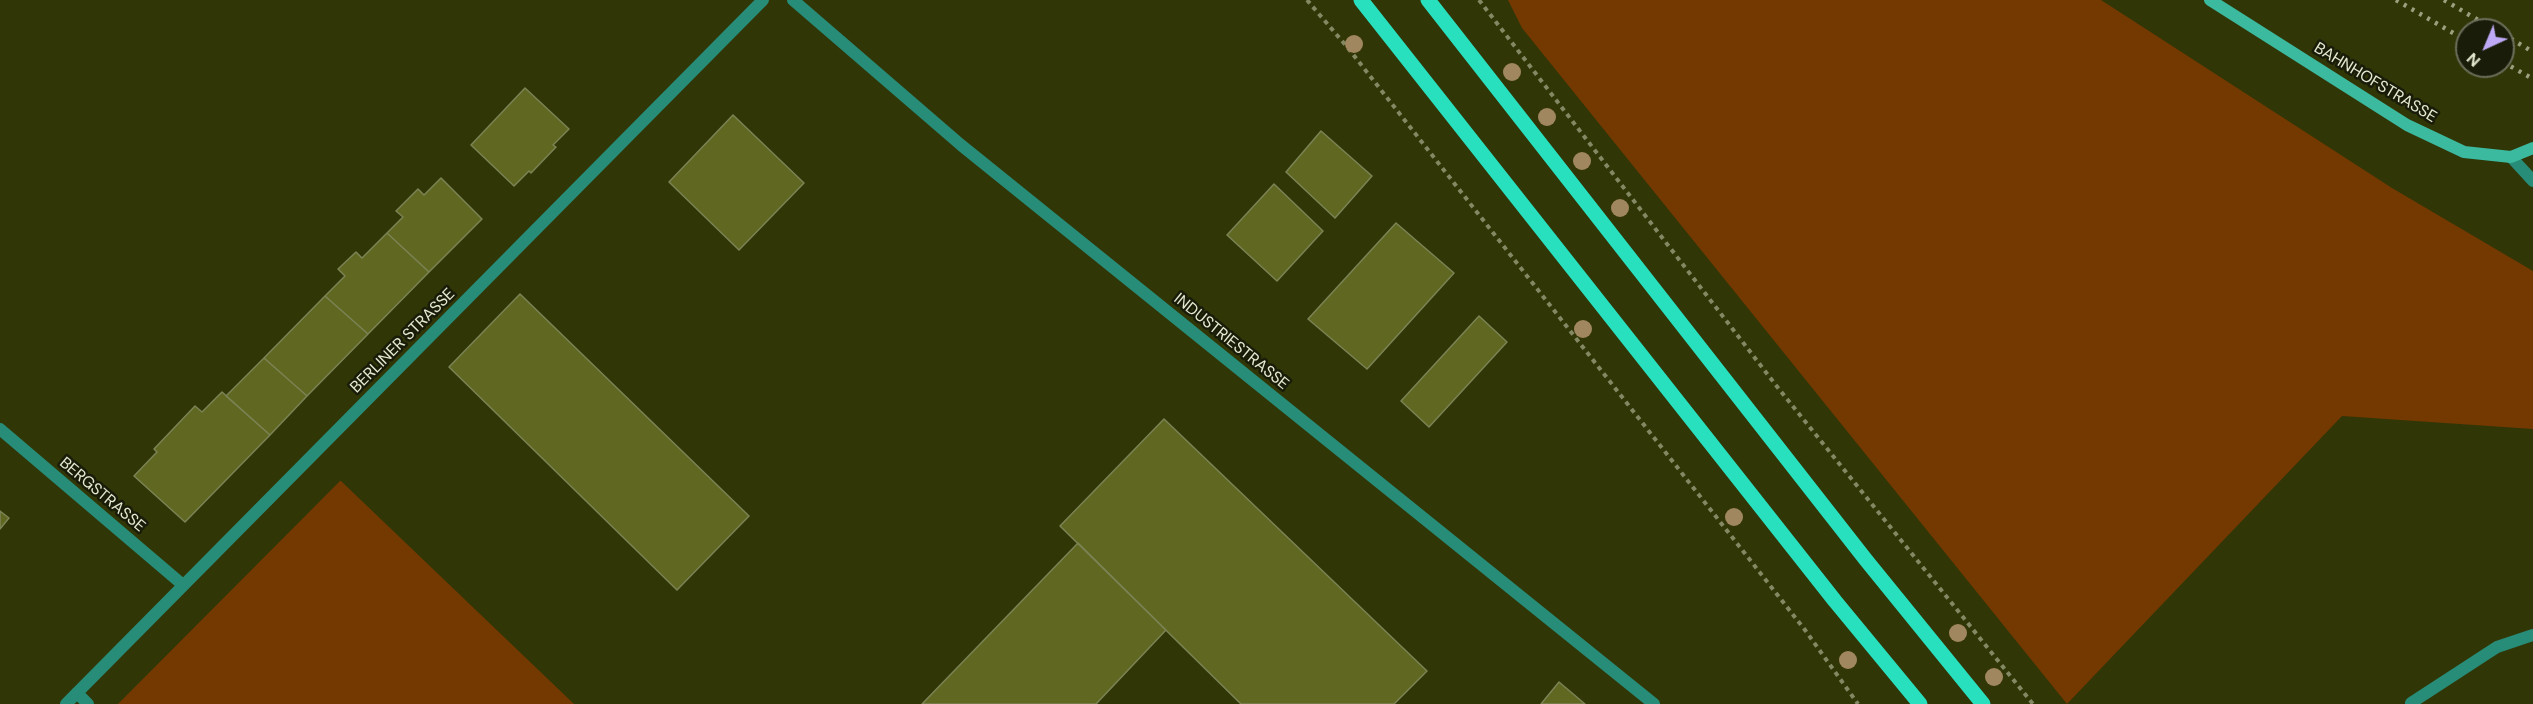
<!DOCTYPE html>
<html>
<head>
<meta charset="utf-8">
<style>
  body { margin:0 }
  #map { position:relative; width:2533px; height:704px; overflow:hidden; background:#313607; font-family:"DM Sans",sans-serif }
  canvas { display:block }
  .north { position:absolute; left:2455px; top:18px; width:60px; height:60px; box-sizing:border-box; background:#191c09; border:2px solid #6b6e59; border-radius:50%; rotate:224deg; font-size:16px; font-weight:700; line-height:24px; text-align:center; color:#e5ead1 }
  .north::after { content:''; display:block; margin:auto; width:21px; height:27px; background:#bda9f5; clip-path:polygon(50% 0,100% 100%,50% 72%,0 100%) }
</style>
</head>
<body>
<div id="map">
<canvas width="2533" height="704"></canvas>
<div class="north">N</div>
</div>
<script>
const g = document.querySelector('canvas').getContext('2d');
g.lineJoin = 'round';
function fillPath(path, color) { g.fillStyle = color; g.fill(path, 'evenodd'); }
function strokePath(path, color, width, dash) { g.strokeStyle = color; g.lineWidth = width; g.lineCap = dash ? 'butt' : 'round'; g.setLineDash(dash || []); g.stroke(path); }
function write(font, color, halo, rows, align = 'center') {
  g.font = font + ' "DM Sans",sans-serif'; g.lineWidth = 5; g.setLineDash([]); g.textBaseline = 'middle'; g.strokeStyle = halo; g.fillStyle = color; for (const [text, x, y, turn = 0] of rows) {
    g.save(); g.translate(x, y); g.rotate((+turn || 0) * Math.PI / 180); g.textAlign = isNaN(turn) ? turn : align; if (halo) g.strokeText(text, 0, 0); g.fillText(text, 0, 0); g.restore();
  }
}
fillPath(new Path2D(`
  M1508 0H2101L2392 188 2533 271V429L2342 416 2067 704 1522 28Z
  M340 481H341L574 704H118Z`), '#733900');
const building = new Path2D(`
  M525 88 569 129 553 145 556 147 531 173 529 171 514 186 471 145Z
  M733 115 804 183 739 250 669 182Z
  M1321 131 1372 176 1335 218 1286 172Z
  M441 178 482 219 429 272 387 233 403 217 396 211 418 189 424 195Z
  M1274 184 1323 231 1277 281 1227 235Z
  M1396 223 1454 273 1367 369 1308 319Z
  M387 233 429 272 368 334 325 296 345 276 338 269 356 252 362 258Z
  M520 294 749 516 677 590 449 367Z
  M325 296 368 334 307 396 264 358Z
  M1479 316 1507 342 1429 427 1401 401Z
  M264 358 307 396 270 435 226 396Z
  M222 392 270 435 185 522 134 476 157 452 154 449 195 406 202 412Z
  M1164 419 1427 671 1394 704H1241L1060 526Z
  M0 511 9 518 0 529Z
  M1078 543 1166 630 1096 704H922Z
  M1559 682 1585 704H1541Z`);
fillPath(building, '#5f6721');
strokePath(building, '#7c8355', 1.5);
strokePath(new Path2D(`
  M1307 0 1348 48 1805 630 1858 704
  M1479 0 1775 384 2033 704`), '#848964', 4, [4.5, 4.5]);
strokePath(new Path2D(`
  M77 693 88 704
  M2411 703 2497 647 2533 635`), '#278d78', 12);
strokePath(new Path2D(`
  M793 0 961 145 1654 704
  M2511 157 2533 181
  M0 429 183 585
  M66 704 763 0`), '#278d78', 12);
strokePath(new Path2D(`
  M2210 0 2407 125 2464 152 2511 157 2533 148`), '#3bba9f', 12);
strokePath(new Path2D(`
  M1361 0 1835 601 1920 704
  M1428 0 1866 560 1983 704`), '#29e0be', 15);
strokePath(new Path2D(`
  M2396 0 2467 41
  M2444 0 2495 30
  M2503 34 2533 52
  M2503 62 2533 79`), '#9ba07e', 4.5, [3, 6]);
g.fillStyle = '#a1875f';
for (const [x, y] of [
  [1354,44],
  [1512,72],
  [1547,117],
  [1582,161],
  [1620,208],
  [1583,329],
  [1734,517],
  [1958,633],
  [1848,660],
  [1994,677]
]) { g.beginPath(); g.arc(x, y, 9, 0, 2 * Math.PI); g.fill(); }
write('16px', '#e5ead1', '#191c09', [
  ["BAHNHOFSTRASSE",2375,83,31],
  ["BERLINER STRASSE",403,341,-45],
  ["INDUSTRIESTRASSE",1231,342,39],
  ["BERGSTRASSE",102,495,40]
]);
</script>
</body>
</html>
